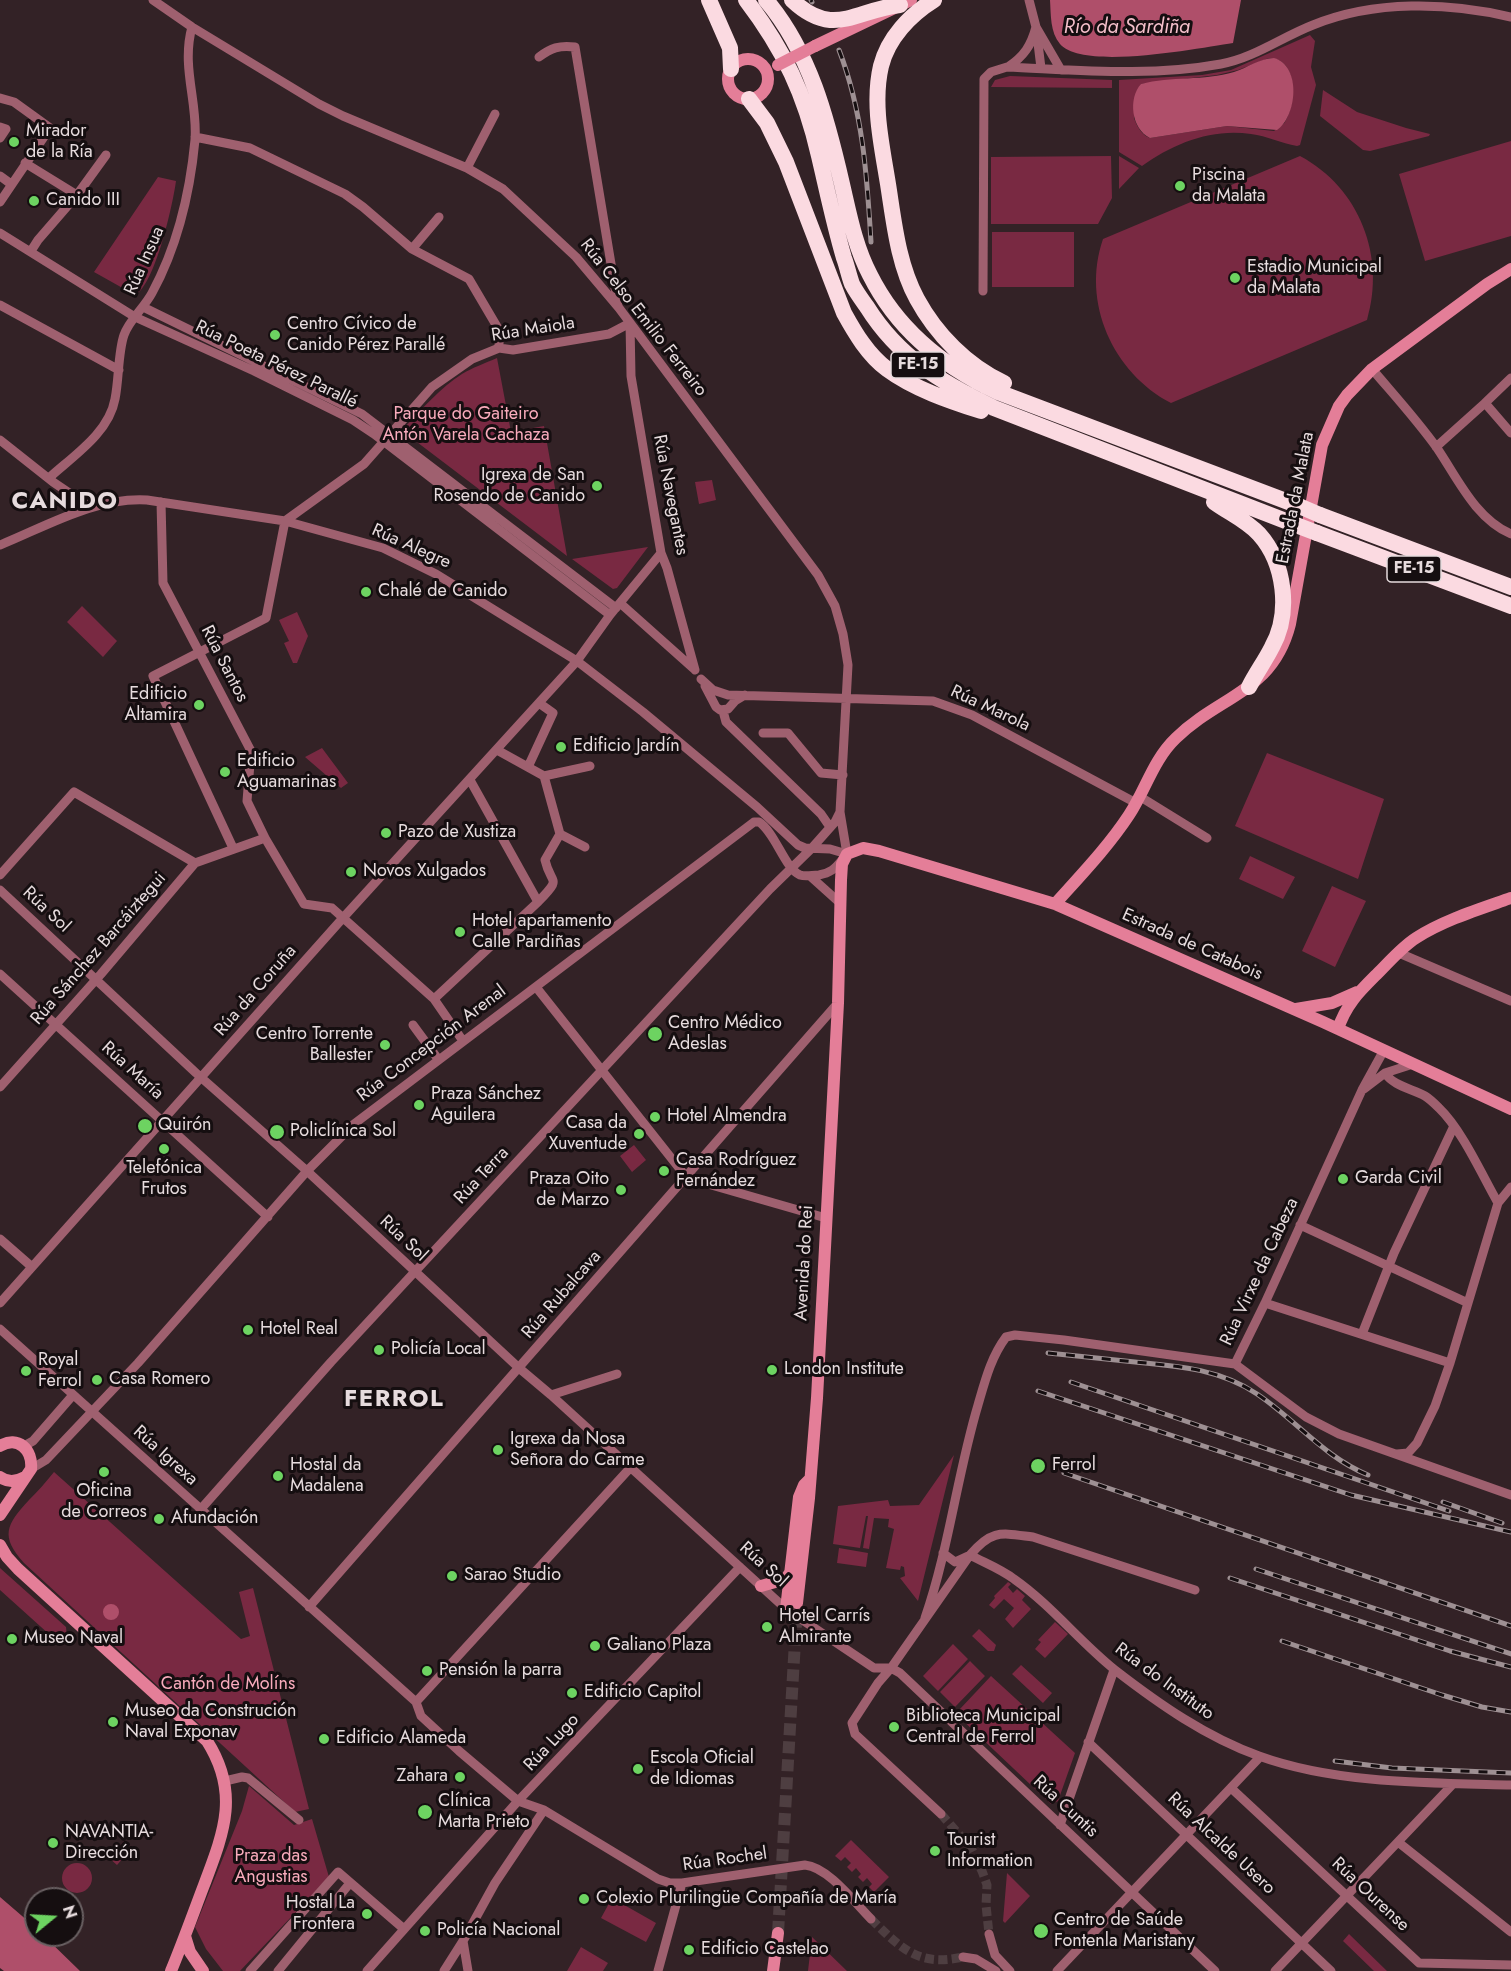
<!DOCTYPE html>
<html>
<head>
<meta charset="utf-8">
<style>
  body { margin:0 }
  #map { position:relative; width:1511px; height:1971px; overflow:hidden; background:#332226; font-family:Jost,sans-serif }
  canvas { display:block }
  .north { position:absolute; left:24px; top:1887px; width:60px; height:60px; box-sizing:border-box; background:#150e10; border:2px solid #696062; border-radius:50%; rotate:72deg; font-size:16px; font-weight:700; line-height:24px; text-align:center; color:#e6dbdd }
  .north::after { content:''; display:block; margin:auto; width:21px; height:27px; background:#6dd361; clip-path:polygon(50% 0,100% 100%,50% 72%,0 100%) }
</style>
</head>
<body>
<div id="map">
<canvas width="1511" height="1971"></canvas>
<div class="north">N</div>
</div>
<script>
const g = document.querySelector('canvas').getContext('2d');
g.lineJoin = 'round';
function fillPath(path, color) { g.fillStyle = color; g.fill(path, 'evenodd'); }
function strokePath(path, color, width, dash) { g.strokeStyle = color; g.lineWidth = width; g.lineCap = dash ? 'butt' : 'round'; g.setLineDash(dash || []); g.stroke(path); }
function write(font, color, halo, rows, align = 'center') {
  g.font = font + ' Jost,sans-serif'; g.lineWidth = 6; g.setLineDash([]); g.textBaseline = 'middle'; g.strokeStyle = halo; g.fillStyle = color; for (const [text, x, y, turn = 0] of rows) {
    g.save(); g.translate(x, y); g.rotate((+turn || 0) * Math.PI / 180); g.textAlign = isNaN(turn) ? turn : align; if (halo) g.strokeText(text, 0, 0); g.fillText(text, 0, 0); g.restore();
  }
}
fillPath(new Path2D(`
  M1310 35 1315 41 1311 67 1316 85 1300 145 1297 146C1281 143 1267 136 1251 134 1212 128 1174 143 1142 166L1119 152V80L1202 75 1231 70ZM1269 58C1298 58 1297 103 1285 122 1283 125 1277 128 1274 131L1227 126 1150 138C1142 135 1137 127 1134 118L1141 84 1217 75 1238 70Z
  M1010 76 1112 80V88L991 87 995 80Z
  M1323 90 1357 112 1406 128 1430 134 1429 136 1370 151 1363 150 1320 116Z
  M1511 141V236L1425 261 1399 174Z
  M1111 156 1112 198 1098 224H991V157Z
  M1119 156 1139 168 1119 189Z
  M1300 156C1360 188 1386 257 1367 320L1171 403C1113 373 1081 302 1103 239Z
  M158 177 176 181C173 204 155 285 135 295L94 272Z
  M992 232H1074V287H992Z
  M497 358 511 432 544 426 567 556 405 433V427C423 408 440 388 462 374 472 368 485 363 497 358Z
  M712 480 716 500 699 504 695 482Z
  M648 547 617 588 613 589 572 559Z
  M82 606 117 641 103 657 67 622Z
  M297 612 308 636 297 663H293L284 643 289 641 279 620Z
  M322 748 348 783 341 788 305 757Z
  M1267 753 1384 799 1358 879 1235 826Z
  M1250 856 1295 877 1283 899 1239 879Z
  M1332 886 1366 901 1335 967 1302 951Z
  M634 1145 646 1160 632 1172 620 1156Z
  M954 1455 918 1601 900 1578 905 1576 904 1567 901 1566 900 1570 886 1568 894 1529 888 1527 889 1519 874 1518 869 1549 863 1548 868 1516H866L860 1548 833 1544 838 1506 888 1500 890 1506 919 1505Z
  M54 1472 241 1639 250 1636 239 1592 253 1588 309 1809 295 1812 24 1563C0 1536 6 1525 29 1500 38 1491 46 1482 54 1472Z
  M839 1548 868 1553 866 1567 837 1563Z
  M0 1568 66 1627 67 1637 61 1645 0 1590Z
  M1008 1582 1011 1584 1008 1587 1013 1593 1017 1589 1025 1596 1022 1600 1031 1609 1013 1628 1005 1619 1014 1608 1004 1599 994 1609 989 1605 995 1598 994 1596Z
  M1055 1622 1068 1634 1045 1658 1035 1649 1041 1642 1038 1640Z
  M979 1629 996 1645 994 1651H988L972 1636Z
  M953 1644 968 1659 938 1691 923 1676Z
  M970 1661 985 1676 955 1707 940 1692Z
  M1021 1665 1052 1693 1043 1703 1012 1674Z
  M991 1676 1075 1753 1058 1801 1051 1804 958 1716 959 1710Z
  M249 1786 294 1825 312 1819 329 1877 240 1971H223L206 1949 195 1927 242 1811Z
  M851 1840 889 1877 874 1892 869 1887 872 1884 867 1878 863 1882 858 1877 861 1874 856 1868 852 1872 847 1867 851 1863 845 1857 841 1861 835 1856Z
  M124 1841 132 1848 117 1865 109 1858Z
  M62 1878a15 15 0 1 1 30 0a15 15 0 1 1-30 0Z
  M1007 1873 1030 1896 1005 1923 1003 1921Z
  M612 1898 656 1923 646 1942 601 1918Z
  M1349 1934 1387 1971H1374L1343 1941Z
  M812 1937 847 1971H808Z
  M581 1947 608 1963 603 1971H567Z`), '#792942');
fillPath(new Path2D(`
  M1050 0H1241L1233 43C1199 48 1083 71 1060 44 1050 32 1051 15 1050 0Z
  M1274 58C1302 66 1297 117 1277 130L1227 126 1150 138C1131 129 1128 98 1141 84 1171 76 1204 81 1234 72 1247 68 1260 58 1274 58Z
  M103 1612a8 8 0 1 1 16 0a8 8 0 1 1-16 0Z
  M0 1897 36 1928V1935H43L80 1971H4L0 1968Z`), '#af4f6a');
strokePath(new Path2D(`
  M941 1814 971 1848 982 1871 987 1885 986 1905 989 1934
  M871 1919C901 1948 917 1967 963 1957`), '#4e3e41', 9, [9, 4.5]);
strokePath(new Path2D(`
  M778 1933 797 1607`), '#4e3e41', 12, [12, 6]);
strokePath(new Path2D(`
  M153 0 192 27 319 104 343 116 467 168 503 189 576 257 619 308 818 575 835 606 843 634 848 665 840 812 847 854
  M1029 0 1036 27 1041 68
  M539 57C551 48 559 45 575 47L618 306
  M1008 67C1024 56 1031 46 1036 27L1061 70
  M0 98 14 102 50 128 0 202
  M0 127 6 129 0 138
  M195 137 250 148 345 194 363 207 412 249 469 279 499 330V348
  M25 163 77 195
  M467 168 495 114
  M0 176 11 184
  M0 233 135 317 254 371 353 420 374 434 610 615
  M412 249 439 217
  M31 251 38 240 77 195 106 155
  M983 291 984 79 991 72 1007 67C1078 70 1150 77 1221 64 1254 58 1282 37 1313 25 1374 0 1448 2 1511 17
  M0 305 119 370
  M143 307 362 414 616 608
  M1372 369C1394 395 1417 420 1437 448 1458 479 1475 518 1511 534
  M1485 403 1511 378
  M0 440 53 482 90 507
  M1436 447 1485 403 1511 433
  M49 478C73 456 109 433 115 399 119 380 118 352 124 335 129 320 144 308 152 293 177 247 190 193 195 140 198 102 181 67 192 27
  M161 502 163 583 251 751 247 801 265 838
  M0 545C47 526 95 497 147 500L285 521 383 548 436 574 577 661 643 712 757 807 798 845 805 848 830 849 847 854
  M620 603 694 669
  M701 679 713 690 728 695 933 701 972 715 1136 803
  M705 686 716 707 720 710 728 709 735 701 745 695
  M723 711 726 722 821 814 830 827
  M763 733H788L821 773 843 775
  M497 750 544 776 560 834
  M528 767 553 713 539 703
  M544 776 590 766
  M1139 796 1207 838
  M754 822H759C775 832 785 869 800 875 806 877 812 875 819 875 830 873 835 869 842 860
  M560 834 585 847
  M233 848 153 676 266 618 285 521 364 464 432 387 472 359 499 348 513 350 609 334 630 323 631 376 661 553 667 568 695 670
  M0 875 74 792 195 863
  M810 876 840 903
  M0 890 196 1073 307 1171 519 1368 551 1395 786 1609 874 1668H891
  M538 902C563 876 551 886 545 860L560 834
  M1399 953 1511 1001
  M0 974 268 1217
  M536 987 687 1178 826 1218
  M434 999 538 902 470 780
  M413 1025 438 1059
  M1385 1073C1393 1086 1413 1089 1425 1096 1430 1099 1435 1104 1439 1108 1462 1130 1482 1175 1498 1203
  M0 1087 101 974 195 863 265 838 304 904 332 908 434 999 463 1041
  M1364 1089 1385 1073 1413 1064
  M1300 1225 1468 1303
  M0 1239 32 1267
  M0 1303 342 919 577 661 610 615 661 553
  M1265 1303 1450 1363
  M0 1329 416 1702 421 1716 459 1751 518 1801 544 1810 658 1879 670 1883H682L805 1865C828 1867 855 1903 871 1919
  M1362 1334 1394 1253 1454 1126
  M1235 1364 1306 1417 1339 1434 1511 1495
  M551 1395 617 1374
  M24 1446 33 1441 73 1395
  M1397 1454 1408 1453 1417 1443 1435 1406 1450 1363 1498 1203 1511 1187
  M31 1469 46 1460 138 1363 307 1171 354 1124 754 822
  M200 1510 331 1362 770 889 811 849 835 822 840 812
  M943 1553 955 1562 968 1556
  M970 1555C985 1563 1001 1569 1014 1579 1051 1605 1080 1642 1115 1670 1159 1704 1206 1737 1259 1756 1336 1784 1430 1783 1511 1785
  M309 1607 838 1003
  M925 1618C949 1549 957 1475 978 1405 985 1381 991 1357 1006 1337L1015 1335 1064 1340 1235 1364 1265 1303 1362 1090 1384 1050
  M891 1668 900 1673 1215 1971
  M416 1702 631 1467
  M1088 1742 1331 1971
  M225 1781 242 1777 248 1778 299 1820
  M1231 1788 1419 1963 1511 1965
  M941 1814 855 1734 852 1723 878 1683 891 1668 970 1555C992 1529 1001 1533 1033 1537L1195 1590
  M1060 1825 1114 1670
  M1398 1842 1511 1932
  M989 1934 995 1955 1010 1971
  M963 1957 976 1959 996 1971
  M250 1971 338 1872 404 1929
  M278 1971 350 1883
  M367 1971 518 1801 740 1567
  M444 1971 463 1941
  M468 1971 463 1941 495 1883 544 1810
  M658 1971 682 1883
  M1057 1971 1260 1757
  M1275 1971 1453 1784`), '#9f606f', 9);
strokePath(new Path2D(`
  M815 46 911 0
  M728 79a20 20 0 1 1 40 0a20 20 0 1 1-40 0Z
  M1055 904C1080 876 1108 847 1129 815 1146 789 1153 760 1176 738 1220 695 1273 692 1290 624L1322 445 1339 406 1347 395 1372 369 1487 284 1511 269
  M1296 1009 1332 1003 1357 992
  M1338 1029C1346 1004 1360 991 1378 973 1390 961 1402 947 1416 938 1444 920 1480 909 1511 898
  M0 1446C18 1435 33 1450 31 1469L0 1515
  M0 1477C8 1483 16 1482 25 1477
  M0 1545 7 1557 18 1569 207 1741C240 1793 224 1832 204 1885 193 1914 183 1942 171 1971
  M761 1586 786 1579 791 1571
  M797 1603 809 1498 817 1398 838 1003 841 880 842 864 847 854 863 848 879 851 1055 904 1323 1022 1511 1109
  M786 1609 799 1497 804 1485 810 1479
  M185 1936 190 1952 203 1971
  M773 1971 778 1933`), '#e47e98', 12);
strokePath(new Path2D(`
  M709 0 730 48 731 69
  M746 0C784 50 805 94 819 156 827 190 834 224 844 258 847 266 849 276 852 284 856 292 862 300 867 307 899 358 941 382 994 408L1296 525
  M766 0C810 52 827 119 842 184 849 214 855 247 870 275 897 329 944 367 998 392L1299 506
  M792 0C833 39 855 10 900 5
  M934 0C910 15 888 38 881 66 872 104 882 146 888 184 894 222 898 264 917 299 936 334 967 366 1004 383
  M749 99 767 123 786 162 844 313C855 333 868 355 887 369 914 389 950 401 981 411
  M1214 502C1229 513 1246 520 1259 534 1285 563 1291 613 1272 647 1265 661 1256 673 1249 687
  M1320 515 1511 587
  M1317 533 1511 606`), '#fbdae1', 16);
const rail = new Path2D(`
  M811 0 812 2
  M839 50C863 112 867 176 871 242
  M1048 1353C1077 1356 1106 1359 1135 1362 1178 1366 1220 1369 1257 1394 1296 1420 1324 1457 1368 1475
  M1071 1382 1449 1511
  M1038 1391 1351 1495 1511 1532
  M1064 1473 1511 1626
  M1443 1502 1502 1523
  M1256 1569 1511 1654
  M1230 1578 1450 1651 1511 1667
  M1282 1641 1442 1695 1482 1707 1511 1712
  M1335 1761 1392 1768 1511 1773`);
strokePath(rail, '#9e9093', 5);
strokePath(rail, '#150e10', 3, [9]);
strokePath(new Path2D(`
  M778 65 815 46`), '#e47e98', 12);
strokePath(new Path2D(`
  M1299 506 1320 515
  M1296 525 1317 533`), '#fbdae1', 16);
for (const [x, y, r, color] of [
  [14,142,6,"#6dd361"],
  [1180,186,6,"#6dd361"],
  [34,201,6,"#6dd361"],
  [1235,278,6,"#6dd361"],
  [275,335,6,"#6dd361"],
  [597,486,6,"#6dd361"],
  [366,592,6,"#6dd361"],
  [199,705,6,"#6dd361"],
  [561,747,6,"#6dd361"],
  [225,772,6,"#6dd361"],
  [386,833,6,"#6dd361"],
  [351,872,6,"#6dd361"],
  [460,932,6,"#6dd361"],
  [655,1034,8,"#6dd361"],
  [385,1045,6,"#6dd361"],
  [419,1105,6,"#6dd361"],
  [655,1117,6,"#6dd361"],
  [145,1126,8,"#6dd361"],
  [277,1132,8,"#6dd361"],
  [639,1134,6,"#6dd361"],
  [164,1149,6,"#6dd361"],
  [664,1171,6,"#6dd361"],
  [1343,1179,6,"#6dd361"],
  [621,1190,6,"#6dd361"],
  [248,1330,6,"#6dd361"],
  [379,1350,6,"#6dd361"],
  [772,1370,6,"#6dd361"],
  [26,1371,6,"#6dd361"],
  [97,1380,6,"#6dd361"],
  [498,1450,6,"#6dd361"],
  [1038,1466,8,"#6dd361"],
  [104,1472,6,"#6dd361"],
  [278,1476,6,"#6dd361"],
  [159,1519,6,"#6dd361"],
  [452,1576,6,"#6dd361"],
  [767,1627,6,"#6dd361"],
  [12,1639,6,"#6dd361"],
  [595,1646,6,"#6dd361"],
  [427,1671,6,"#6dd361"],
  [572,1693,6,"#6dd361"],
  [113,1722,6,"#6dd361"],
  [894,1727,6,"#6dd361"],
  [324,1739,6,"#6dd361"],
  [638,1769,6,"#6dd361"],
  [460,1777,6,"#6dd361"],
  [425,1812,8,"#6dd361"],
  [53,1843,6,"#6dd361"],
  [935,1851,6,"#6dd361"],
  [584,1899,6,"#6dd361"],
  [367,1914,6,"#6dd361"],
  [425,1931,6,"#6dd361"],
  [1041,1931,8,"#6dd361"],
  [689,1950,6,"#6dd361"]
]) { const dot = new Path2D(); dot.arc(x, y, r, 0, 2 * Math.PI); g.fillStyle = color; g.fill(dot); strokePath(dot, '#150e10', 2); }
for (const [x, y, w] of [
  [918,365,54],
  [1414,569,54]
]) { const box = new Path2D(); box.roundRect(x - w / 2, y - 13, w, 26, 4.5); g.fillStyle = '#150e10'; g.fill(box); strokePath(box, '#e6dbdd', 1.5); }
write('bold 16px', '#e6dbdd', null, [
  ["FE-15",918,365],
  ["FE-15",1414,569]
]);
write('18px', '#e6dbdd', '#150e10', [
  ["Mirador",26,132],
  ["de la Ría",26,153],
  ["Piscina",1192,176],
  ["da Malata",1192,197],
  ["Canido III",46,201],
  ["Estadio Municipal",1247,268],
  ["da Malata",1247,289],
  ["Centro Cívico de",287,325],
  ["Canido Pérez Parallé",287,346],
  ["Igrexa de San",585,476,"right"],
  ["Rosendo de Canido",585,497,"right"],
  ["Chalé de Canido",378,592],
  ["Edificio",187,695,"right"],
  ["Altamira",187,716,"right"],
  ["Edificio Jardín",573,747],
  ["Edificio",237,762],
  ["Aguamarinas",237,783],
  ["Pazo de Xustiza",398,833],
  ["Novos Xulgados",363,872],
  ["Hotel apartamento",472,922],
  ["Calle Pardiñas",472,943],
  ["Centro Médico",668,1024],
  ["Adeslas",668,1045],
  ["Centro Torrente",373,1035,"right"],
  ["Ballester",373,1056,"right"],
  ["Praza Sánchez",431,1095],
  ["Aguilera",431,1116],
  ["Hotel Almendra",667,1117],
  ["Casa da",627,1124,"right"],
  ["Xuventude",627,1145,"right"],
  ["Quirón",158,1126],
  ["Policlínica Sol",290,1132],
  ["Casa Rodríguez",676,1161],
  ["Fernández",676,1182],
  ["Telefónica",164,1169,"center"],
  ["Frutos",164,1190,"center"],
  ["Garda Civil",1355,1179],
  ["Praza Oito",609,1180,"right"],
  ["de Marzo",609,1201,"right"],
  ["Hotel Real",260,1330],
  ["Policía Local",391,1350],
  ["Royal",38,1361],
  ["Ferrol",38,1382],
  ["London Institute",784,1370],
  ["Casa Romero",109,1380],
  ["Igrexa da Nosa",510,1440],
  ["Señora do Carme",510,1461],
  ["Hostal da",290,1466],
  ["Madalena",290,1487],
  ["Ferrol",1052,1466],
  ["Oficina",104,1492,"center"],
  ["de Correos",104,1513,"center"],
  ["Afundación",171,1519],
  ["Sarao Studio",464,1576],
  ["Hotel Carrís",779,1617],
  ["Almirante",779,1638],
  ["Museo Naval",24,1639],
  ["Galiano Plaza",607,1646],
  ["Pensión la parra",439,1671],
  ["Edificio Capitol",584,1693],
  ["Museo da Construción",125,1712],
  ["Naval Exponav",125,1733],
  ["Biblioteca Municipal",906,1717],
  ["Central de Ferrol",906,1738],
  ["Edificio Alameda",336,1739],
  ["Escola Oficial",650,1759],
  ["de Idiomas",650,1780],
  ["Zahara",448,1777,"right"],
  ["Clínica",438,1802],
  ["Marta Prieto",438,1823],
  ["NAVANTIA-",65,1833],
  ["Dirección",65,1854],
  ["Tourist",947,1841],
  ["Information",947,1862],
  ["Colexio Plurilingüe Compañía de María",596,1899],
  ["Hostal La",355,1904,"right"],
  ["Frontera",355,1925,"right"],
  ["Centro de Saúde",1054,1921],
  ["Fontenla Maristany",1054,1942],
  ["Policía Nacional",437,1931],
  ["Edificio Castelao",701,1950]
], 'left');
write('18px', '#e6dbdd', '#150e10', [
  ["Rúa Insua",145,261,-66],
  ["Rúa Celso Emilio Ferreiro",643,318,52],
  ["Rúa Maiola",533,330,-9],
  ["Rúa Poeta Pérez Parallé",276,365,26],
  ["Rúa Navegantes",670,495,79],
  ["Estrada da Malata",1296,498,-79],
  ["Rúa Alegre",411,547,24],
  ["Rúa Santos",224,664,63],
  ["Rúa Marola",990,709,25],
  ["Rúa Sol",46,910,43],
  ["Estrada de Catabois",1192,945,24],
  ["Rúa Sánchez Barcáiztegui",99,949,-49],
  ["Rúa da Coruña",256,991,-49],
  ["Rúa Concepción Arenal",432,1044,-37],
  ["Rúa María",132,1071,42],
  ["Rúa Terra",482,1176,-47],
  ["Rúa Sol",403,1239,43],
  ["Avenida do Rei",805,1263,-87],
  ["Rúa Virxe da Cabeza",1260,1272,-65],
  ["Rúa Rubalcava",562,1295,-49],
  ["Rúa Igrexa",165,1456,42],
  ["Rúa Sol",763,1565,42],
  ["Rúa do Instituto",1164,1682,36],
  ["Rúa Lugo",552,1743,-47],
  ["Rúa Cuntis",1065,1807,43],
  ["Rúa Alcalde Usero",1221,1844,43],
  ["Rúa Rochel",725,1860,-8],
  ["Rúa Ourense",1370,1895,43]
]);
write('18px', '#f9abbc', '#150e10', [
  ["Parque do Gaiteiro",466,415],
  ["Antón Varela Cachaza",466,436],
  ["Cantón de Molíns",228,1685],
  ["Praza das",271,1857],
  ["Angustias",271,1878]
]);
write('italic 20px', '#f5c0cb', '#150e10', [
  ["Río da Sardiña",1127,28]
]);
g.letterSpacing = '1.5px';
write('bold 24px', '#e6dbdd', '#150e10', [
  ["CANIDO",65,502],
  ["FERROL",394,1400]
]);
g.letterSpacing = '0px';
</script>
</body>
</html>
